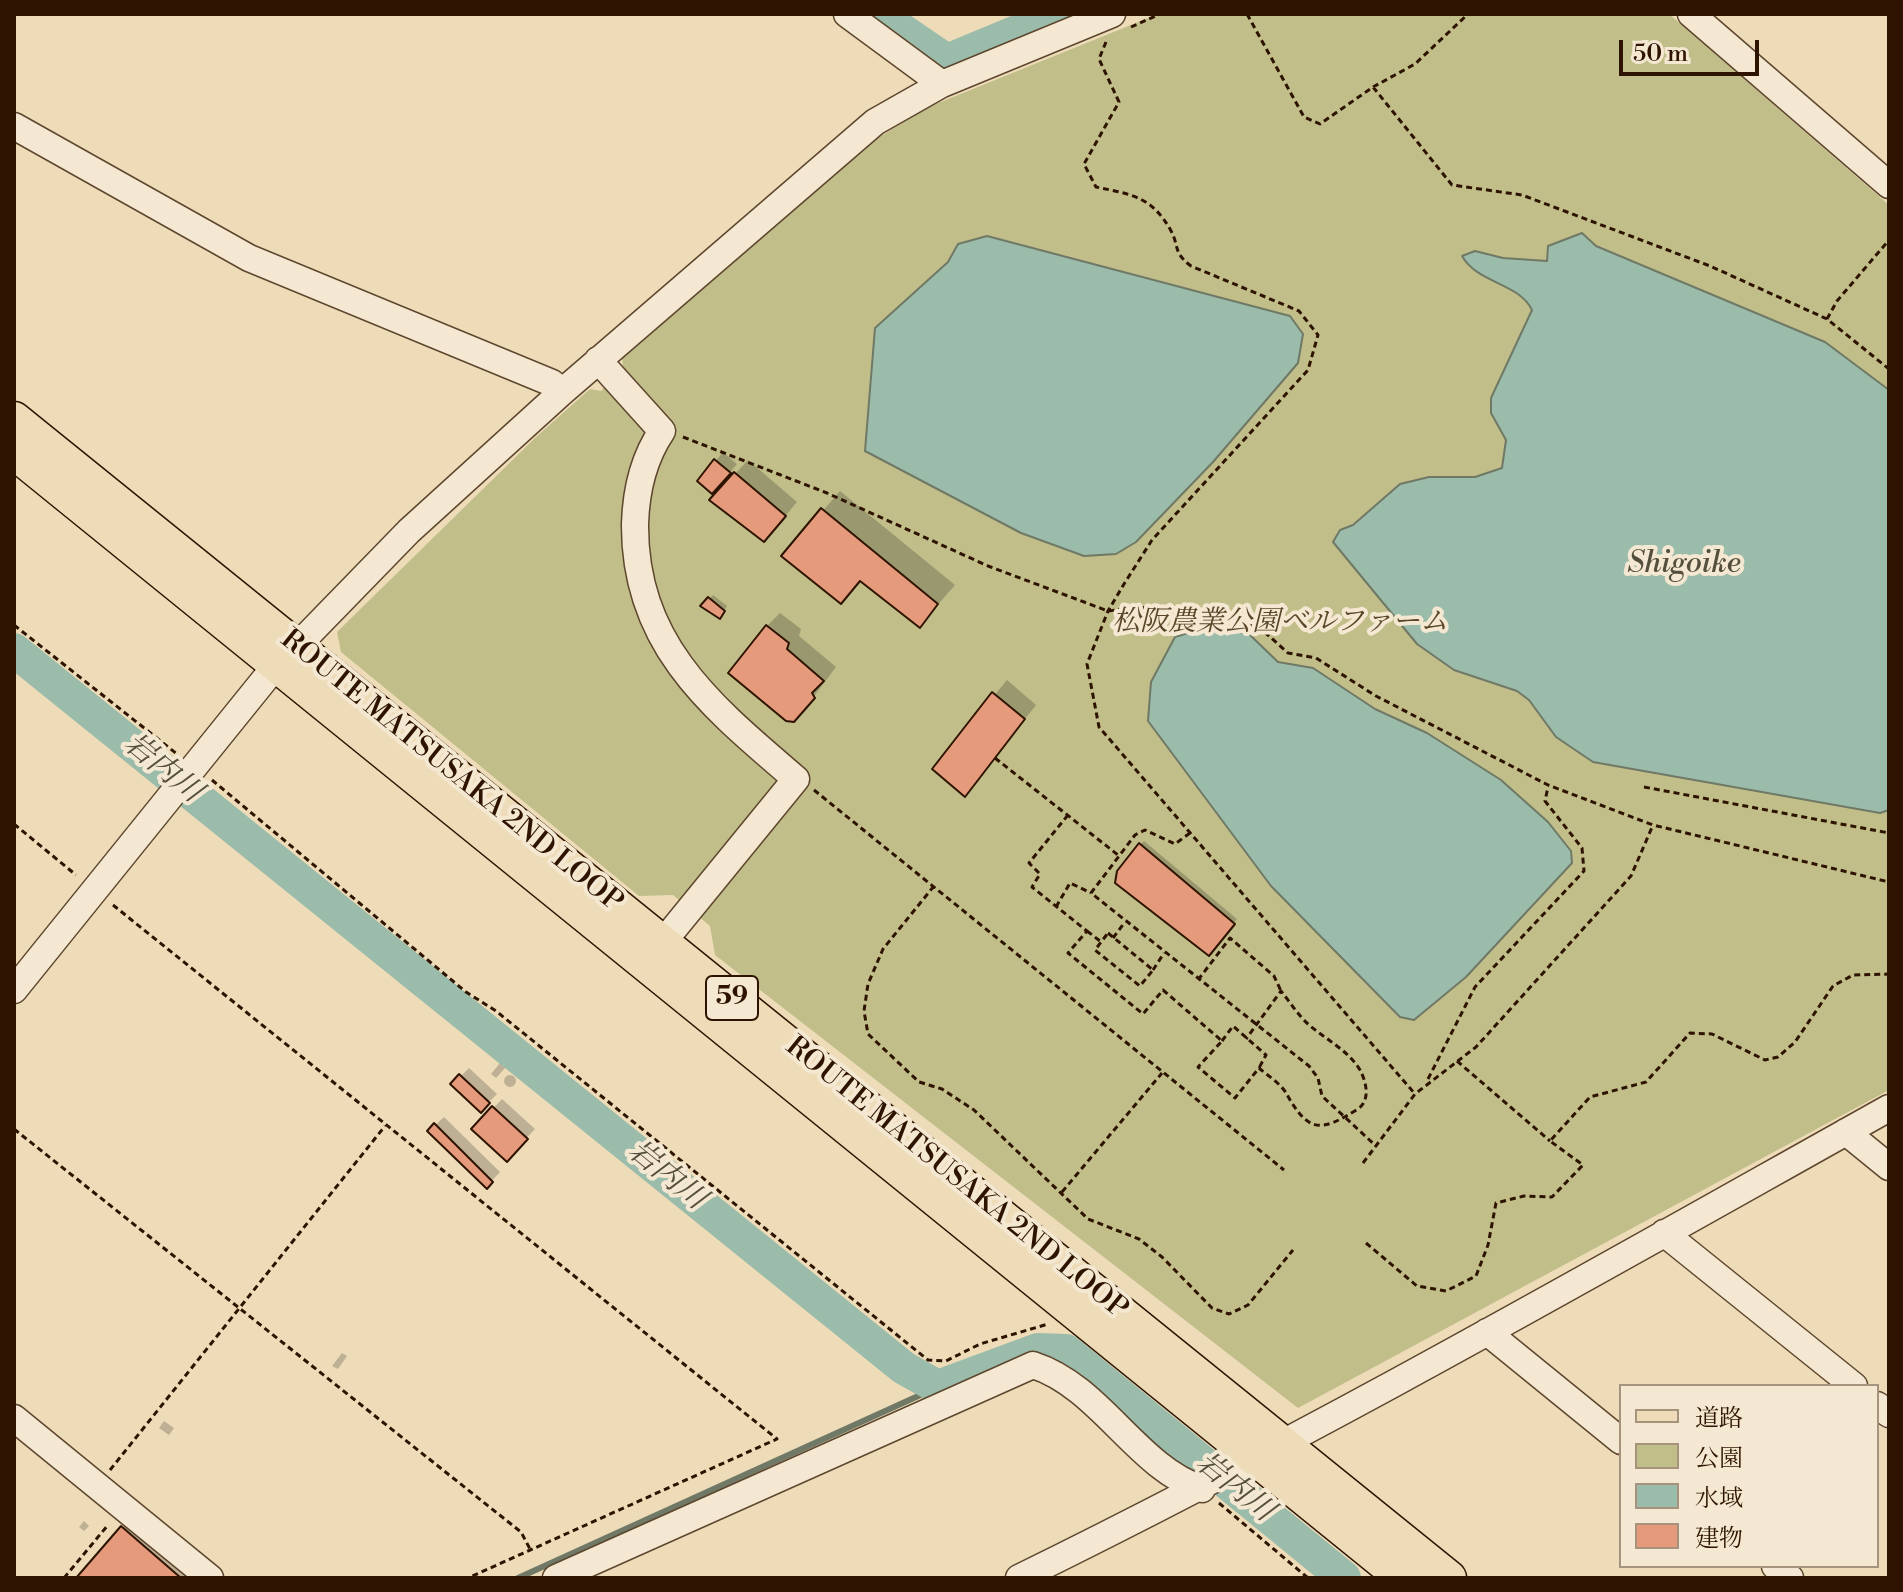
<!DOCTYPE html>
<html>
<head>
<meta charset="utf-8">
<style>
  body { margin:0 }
  #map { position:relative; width:1903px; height:1592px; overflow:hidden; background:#eedcb9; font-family:"Libre Bodoni","Noto Serif JP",serif }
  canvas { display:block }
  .frame { position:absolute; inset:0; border:16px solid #2e1400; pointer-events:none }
  .legend { position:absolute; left:1619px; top:1384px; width:260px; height:184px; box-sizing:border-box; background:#f4e8d2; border:2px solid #a5937e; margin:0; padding:10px 14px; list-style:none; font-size:24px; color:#2e1400 }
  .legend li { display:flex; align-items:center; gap:16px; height:40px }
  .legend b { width:40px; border:2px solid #a5937e }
  .scale { position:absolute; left:1619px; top:40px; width:140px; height:36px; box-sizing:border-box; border:4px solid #2e1400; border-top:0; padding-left:10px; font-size:24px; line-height:28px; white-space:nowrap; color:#2e1400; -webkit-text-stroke:6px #f4e8d2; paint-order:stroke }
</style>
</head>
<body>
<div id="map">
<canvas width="1903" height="1592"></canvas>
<div class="frame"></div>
<ul class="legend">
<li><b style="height:10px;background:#eedcb9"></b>道路</li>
<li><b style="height:22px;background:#c1be8a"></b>公園</li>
<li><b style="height:22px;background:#9bbcaa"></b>水域</li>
<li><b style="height:22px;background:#e69a7c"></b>建物</li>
</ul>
<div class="scale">50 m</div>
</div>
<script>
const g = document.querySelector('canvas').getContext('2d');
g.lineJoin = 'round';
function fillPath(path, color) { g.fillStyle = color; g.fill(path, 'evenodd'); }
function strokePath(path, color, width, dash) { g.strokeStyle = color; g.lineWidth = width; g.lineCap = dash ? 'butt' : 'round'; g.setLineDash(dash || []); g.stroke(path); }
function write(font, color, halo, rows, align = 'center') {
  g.font = font + ' "Libre Bodoni","Noto Serif JP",serif'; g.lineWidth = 8; g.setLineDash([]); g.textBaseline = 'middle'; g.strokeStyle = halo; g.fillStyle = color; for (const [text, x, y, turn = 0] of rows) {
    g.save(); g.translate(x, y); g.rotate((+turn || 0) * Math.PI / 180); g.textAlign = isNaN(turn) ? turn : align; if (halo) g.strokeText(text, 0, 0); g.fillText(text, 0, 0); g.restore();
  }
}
fillPath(new Path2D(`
  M1158 14H1669L1889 205V1090L1298 1408 715 955 710 926 673 895 639 896 341 652 337 632 536 437 590 389 601 391 623 368 622 355 862 148 926 108Z`), '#c1be8a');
const water = new Path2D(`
  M1582 233 1596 246 1825 342 1889 390V810L1880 813 1593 762 1556 737 1529 700 1517 691 1454 670 1417 644 1333 542 1340 530 1353 525 1400 484 1429 477H1475L1502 468 1506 440 1491 413V398L1532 310C1518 282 1478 284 1462 256L1475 251 1503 258 1547 261 1548 246Z
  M987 236 1290 316 1303 334 1298 363 1213 462 1136 542 1116 554 1084 556 1021 533 865 451 875 328 948 262 958 244Z
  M1211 626 1249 634 1278 662 1313 668 1375 709 1427 733 1501 780 1548 822 1571 851 1572 863 1466 977 1414 1020 1400 1017 1271 886 1148 721 1151 682 1175 637Z`);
fillPath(water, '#9bbcaa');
strokePath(water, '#6f7966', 2);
fillPath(new Path2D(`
  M723 452 737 464 721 483 700 481Z
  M748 460 797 502 776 527 712 499Z
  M840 491 955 585 920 625 862 580 841 601 784 556Z
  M713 595 727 606 723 613 703 606Z
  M780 613 801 629 799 636 836 667 806 707 767 626Z
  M1007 680 1036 705 965 794 934 769Z
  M1144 841 1237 919 1209 953 1140 845Z
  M500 1063 506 1067 496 1078 491 1074Z
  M469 1068 497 1094 481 1110 453 1084Z
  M504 1081a6 6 0 1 1 12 0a6 6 0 1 1-12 0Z
  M502 1099 535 1129 506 1160 474 1129Z
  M444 1117 500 1172 487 1186 430 1130Z
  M342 1353 347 1356 338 1369 332 1366Z
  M164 1421 174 1428 169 1435 159 1428Z
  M140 1510 192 1578H79L123 1527Z
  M84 1521 89 1526 84 1531 79 1527Z`), '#0003');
strokePath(new Path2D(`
  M518 1578 938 1387`), '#6f7966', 6);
strokePath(new Path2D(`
  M878 14 947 61 1060 14
  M14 650 904 1368 938 1387 1038 1350 1066 1351 1344 1578`), '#9bbcaa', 34);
const building = new Path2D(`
  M714 459 731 473 712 494 697 481Z
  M734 472 786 516 764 542 709 500Z
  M821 508 938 604 920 628 860 581 841 604 781 556Z
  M708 597 725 611 720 619 700 606Z
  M766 625 789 643 787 649 824 681 812 693 815 698 794 722 786 721 728 673Z
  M992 692 1025 719 965 797 932 769Z
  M1139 843 1235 924 1209 956 1115 883 1117 871Z
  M459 1074 490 1103 481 1113 450 1084Z
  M492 1106 528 1139 507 1162 471 1129Z
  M434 1123 493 1182 487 1189 427 1131Z
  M121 1526 181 1578H76Z`);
fillPath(building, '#e69a7c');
strokePath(building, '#2e1400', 2);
const minor = new Path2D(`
  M847 14 942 84
  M1691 14 1889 185
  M14 126 249 258 552 383 562 392
  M598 360 662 431C643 459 636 491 635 524 634 645 712 707 796 779L663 942
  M14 990 265 679 409 531 562 392 875 122 942 84 1112 14
  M1846 1132 1889 1167
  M1664 1233 1854 1386
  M1487 1332 1621 1441
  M1877 1405 1889 1414
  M14 1418 210 1578
  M1775 1566 1790 1578
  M556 1578 1033 1365C1101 1387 1136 1467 1202 1489
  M1019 1578C1315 1433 1601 1269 1889 1108`);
const major = new Path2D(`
  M14 419 1449 1578
  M14 452 1403 1578`);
strokePath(minor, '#5e462e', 29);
strokePath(major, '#2e1400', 37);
strokePath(new Path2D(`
  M1247 14 1304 117 1320 124 1373 87 1452 185 1522 195 1710 266 1827 319 1889 369
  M1131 27 1160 14
  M1106 42 1099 59 1119 102 1084 164 1096 187C1130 194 1151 196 1170 229 1180 246 1172 252 1191 266L1299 311 1318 335 1308 370 1152 540 1124 584 1108 611 1087 664 1099 727 1415 1094
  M1373 87 1415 64 1468 14
  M1827 319 1837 301 1889 240
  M683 437 827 493 988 566 1108 611 1138 607 1204 615 1259 627 1288 653 1316 658 1376 696 1548 785 1653 825 1889 882
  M14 625 177 754
  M995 758 1118 855
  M212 780 466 992 496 1011 928 1360 946 1361 980 1344 1048 1324
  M1644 787 1889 833
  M814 790 1284 1170
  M1068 815 1029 863 1040 874 1032 887 1087 931 1068 953 1143 1014 1163 990 1222 1041 1198 1067 1235 1098 1259 1068C1267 1075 1281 1084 1286 1093 1309 1134 1321 1132 1358 1109 1371 1100 1366 1081 1360 1070 1348 1050 1325 1039 1308 1024 1298 1015 1290 1002 1281 991L1246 1039
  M14 824 76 875
  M1190 833 1175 844 1145 830 1135 835 1091 893 1309 1066 1318 1078 1322 1096 1376 1146
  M934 886 883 949 868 984 864 1011 868 1034 919 1082 942 1089 974 1110 1088 1219 1139 1239 1162 1257 1212 1308 1229 1314 1248 1305 1293 1250
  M113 905 777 1439 468 1578
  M1056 907 1070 883 1089 892
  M1087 931 1100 941
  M1108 933 1153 970 1140 986 1095 950Z
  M1113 938 1125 922
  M1153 970 1164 953
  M1198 980 1230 938 1274 976 1281 991
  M1222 1041 1233 1026 1266 1055 1259 1068
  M1457 1061 1550 1141
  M1428 1079 1475 987 1584 871 1582 848 1545 801 1548 787
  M14 1129 521 1532 530 1549
  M1363 1163 1415 1094 1476 1047 1631 876 1653 825
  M1062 1192 1162 1073
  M1366 1243 1417 1286 1446 1291 1476 1276 1488 1245 1496 1203 1524 1196 1552 1197 1583 1165 1550 1141 1590 1097 1646 1082 1690 1033 1712 1034 1765 1060 1778 1057 1795 1042 1833 986 1853 975 1889 974
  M110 1470 385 1126
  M1219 1503 1308 1578
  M64 1578 108 1525`), '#2e1400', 3, [6, 4]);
strokePath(minor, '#f4e8d2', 26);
strokePath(major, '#eedcb9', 34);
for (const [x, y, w] of [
  [732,998,52]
]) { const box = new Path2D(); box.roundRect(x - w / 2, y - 22, w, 44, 6); g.fillStyle = '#f4e8d2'; g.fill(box); strokePath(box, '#2e1400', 2); }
write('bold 26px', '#2e1400', null, [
  ["59",732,998]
]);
write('italic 28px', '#5a4729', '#f4e8d2', [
  ["松阪農業公園ベルファーム",1280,623]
]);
write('28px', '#2e1400', '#f4e8d2', [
  ["ROUTE MATSUSAKA 2ND LOOP",451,772,39],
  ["ROUTE MATSUSAKA 2ND LOOP",956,1179,39]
]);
write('italic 30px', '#544f3c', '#f4e8d2', [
  ["Shigoike",1684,565],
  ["岩内川",162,769,39],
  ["岩内川",666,1176,39],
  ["岩内川",1234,1488,39]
]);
</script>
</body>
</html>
